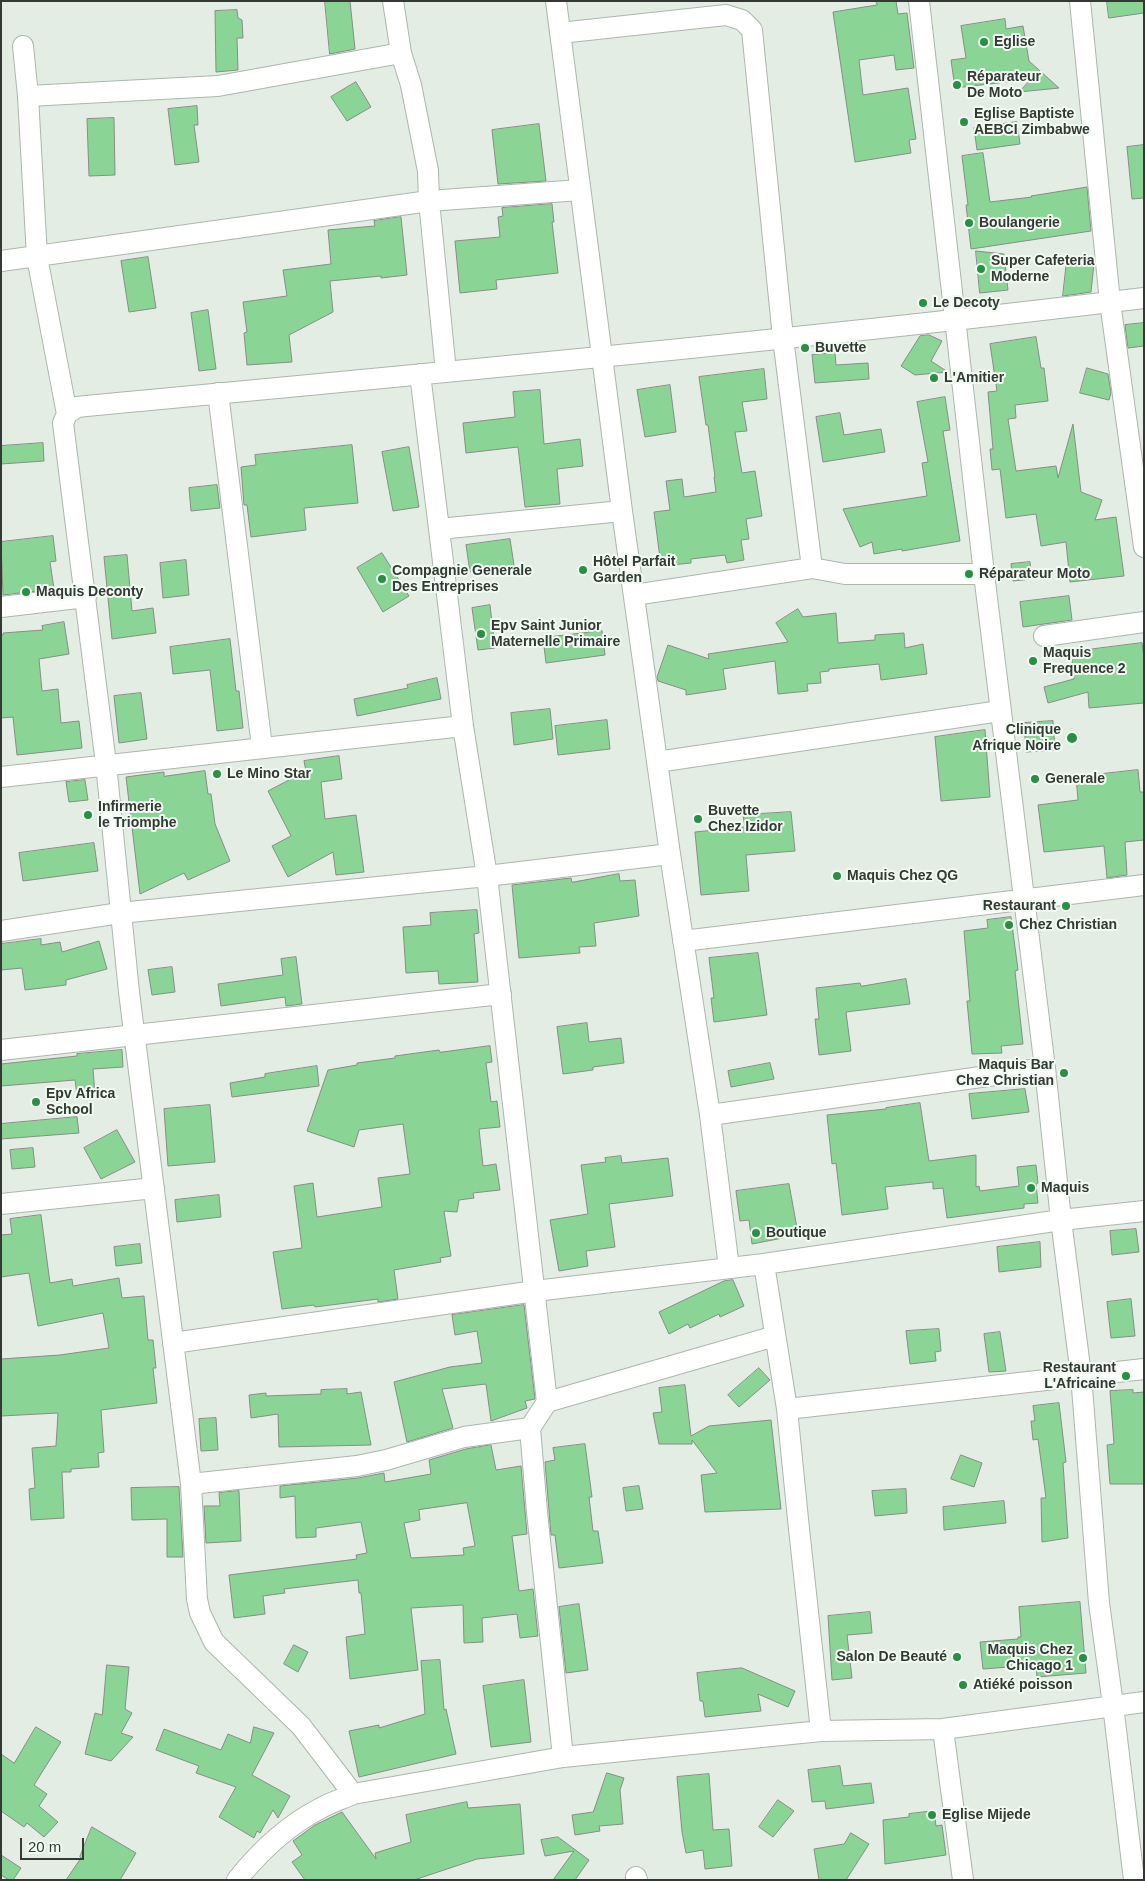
<!DOCTYPE html>
<html>
<head>
<meta charset="utf-8">
<style>
  body { margin:0 }
  #map { position:relative; width:1145px; height:1881px; overflow:hidden; background:#e3ede4; font-family:Helvetica,sans-serif }
  canvas { display:block }
  .frame { position:absolute; inset:0; border:2px solid #353935; pointer-events:none }
  .scale { position:absolute; left:20px; top:1838px; width:64px; height:22px; box-sizing:border-box; border:2px solid #353935; border-top:0; padding-left:6px; font-size:15px; line-height:18px; white-space:nowrap; color:#353935; -webkit-text-stroke:4px #f0fbf1; paint-order:stroke }
</style>
</head>
<body>
<div id="map">
<canvas width="1145" height="1881"></canvas>
<div class="frame"></div>
<div class="scale">20 m</div>
</div>
<script>
const g = document.querySelector('canvas').getContext('2d');
g.lineJoin = 'round';
function fillPath(path, color) { g.fillStyle = color; g.fill(path, 'evenodd'); }
function strokePath(path, color, width, dash) { g.strokeStyle = color; g.lineWidth = width; g.lineCap = dash ? 'butt' : 'round'; g.setLineDash(dash || []); g.stroke(path); }
function write(font, color, halo, rows, align = 'center') {
  g.font = font + ' Helvetica,sans-serif'; g.lineWidth = 4; g.setLineDash([]); g.textBaseline = 'middle'; g.strokeStyle = halo; g.fillStyle = color; for (const [text, x, y, turn = 0] of rows) {
    g.save(); g.translate(x, y); g.rotate((+turn || 0) * Math.PI / 180); g.textAlign = isNaN(turn) ? turn : align; if (halo) g.strokeText(text, 0, 0); g.fillText(text, 0, 0); g.restore();
  }
}
const building = new Path2D(`
  M325 1H350L355 49 330 54Z
  M876 1H896L898 14 907 13 914 68 896 70 894 55 859 60 863 95 908 88 916 139 909 140 911 153 855 162 833 12 877 5Z
  M1107 1H1144V13L1109 18Z
  M237 10 238 18 242 20 243 38H237L238 70 216 72 215 11Z
  M1005 19 1006 29 1023 26 1029 61 1059 88 1019 92 1031 79 955 88 951 60 966 58 961 26Z
  M356 82 371 107 347 121 331 97Z
  M197 106 198 125H194L199 162 175 165 168 109Z
  M114 118 115 175 89 176 87 119Z
  M1017 122 1020 144 977 150 974 128Z
  M539 124 546 181 498 184 492 130Z
  M1144 145V198L1132 199 1127 147Z
  M983 153 990 202 1032 197 1031 196 1087 187 1091 231 971 249 966 205H968L962 156Z
  M552 204 554 222H552L558 273 496 280 497 289 460 293 455 241 500 237 498 217 503 216 502 208Z
  M401 217 407 275 381 278V276L330 281 333 312 289 335 292 362 247 365 244 333 247 332 243 302 287 296 283 270 331 264 328 230 375 226 374 221Z
  M976 251 1004 254 1008 290 980 293Z
  M148 257 156 308 129 312 121 261Z
  M1067 260 1094 263 1091 292 1063 296Z
  M208 310 216 369 199 371 191 313Z
  M1144 323V346L1128 348 1125 325Z
  M929 335 942 341 931 361 948 372 915 375 901 366 920 336Z
  M1036 337 1041 368H1044L1048 401 1015 405 1016 418 1008 419 1016 471 1056 466 1058 478 1073 424 1081 492 1102 500 1095 520 1116 517 1124 576 1070 582 1066 542 1041 546 1036 514 1006 518 1000 469 992 470 990 449H993L988 392 997 391 990 344Z
  M835 353 836 365 868 363 869 379 815 383 812 355Z
  M1087 368 1108 374 1111 393 1109 400 1080 393Z
  M764 369 767 399 742 402 747 431 735 432 742 473 755 471 762 516 746 519 749 539 741 540 744 560 727 563 725 555 691 559V563L661 566 654 512 670 510 666 481 682 479 684 497 716 492 714 477H715L708 425H706L699 377Z
  M670 385 676 432 645 437 637 390Z
  M540 390 544 444 580 439 583 466 557 469 560 504 525 507 518 447 466 453 463 423 515 417 513 392Z
  M945 397 950 430 943 431 960 541 902 551V549L874 554 872 542 860 547 843 509 927 496 922 463 928 462 917 402Z
  M840 413 844 435 881 429 885 452 823 462 816 417Z
  M43 443 44 461 1 464V446Z
  M352 445 358 503 304 508 306 530 251 537 247 505H244L241 467 256 465 255 455Z
  M409 447 419 507 393 511 382 452Z
  M217 485 220 508 191 511 189 488Z
  M53 536 56 561 50 562 54 589 3 595 1 542Z
  M510 539 514 565 470 572 466 545Z
  M382 553 409 596 383 612 357 568Z
  M127 555 132 611 153 608 156 633 112 639 104 557Z
  M186 560 189 595 163 598 160 563Z
  M1030 562 1032 579 1013 581 1011 564Z
  M1069 596 1072 620 1023 627 1020 602Z
  M490 605 495 648 478 650 472 608Z
  M798 609 803 617 836 613 838 643 875 640V635L904 633 905 648 923 644 927 674 881 680 879 664 829 669V671L820 672 821 683 807 684 808 691 778 694 775 661 723 669 726 689 686 695V690L658 681 657 677 668 645 709 659 708 654 788 642 776 623Z
  M64 622 69 654 39 659 42 691 58 689 61 723 79 721 82 748 17 755 13 717 1 718V636L3 635V633L43 630 42 626Z
  M602 631 605 655 546 663 543 638Z
  M230 639 236 691H239L243 728 217 731 210 670 173 674 170 647Z
  M1142 643 1144 658V703L1089 708 1088 692 1048 703 1044 687 1074 679 1071 652Z
  M437 678 441 699 357 716 354 699 408 688 407 685Z
  M141 693 147 739 119 743 114 696Z
  M550 709 553 739 514 745 511 713Z
  M607 720 610 749 558 755 555 726Z
  M1053 721 1055 750 1026 752 1024 723Z
  M985 730 990 797 941 801 935 737Z
  M339 756 342 779 321 782 325 819 356 815 364 872 336 875 333 852 288 877 272 846 291 836 268 791 306 771 304 761Z
  M1138 770 1140 792H1144V840L1125 842 1127 875 1107 878 1104 846 1044 852 1038 805 1078 800 1076 777Z
  M205 771 208 794H211L215 824 230 861 188 880 184 873 140 894 126 777 164 772V776Z
  M85 780 88 800 69 802 66 782Z
  M791 812 795 851 746 855 749 891 701 895 695 832 745 827 743 815Z
  M94 843 98 871 23 881 19 853Z
  M619 874 620 881 635 880 639 916 594 923 596 946 579 947 580 953 519 958 512 885 571 878 572 882Z
  M477 910 479 933 474 934 478 982 439 984 438 971 406 973 403 927 431 925 430 913Z
  M1011 917 1018 970 1015 971 1023 1044 1001 1046 1002 1053 972 1054 967 1001H970L964 931 988 928 987 920Z
  M41 939V945L60 942 62 952 99 941 107 969 66 980V985L25 990 22 968 1 970V944Z
  M758 953 767 1015 714 1022 711 998H714L709 958Z
  M296 957 302 1004 286 1006 285 997 221 1006 218 984 283 975 281 959Z
  M172 967 175 992 152 995 148 970Z
  M906 979 910 1004 846 1012 851 1051 819 1055 815 1019H819L816 988 860 983 861 986Z
  M587 1023 589 1042 621 1038 624 1063 593 1067V1070L563 1074 557 1027Z
  M490 1046 492 1062 486 1063 491 1102 497 1101 500 1127 479 1129 483 1166 496 1164 500 1190 473 1193 474 1198 459 1200 457 1212 444 1211 451 1256 440 1258 441 1262 394 1270 398 1299 378 1302V1299L315 1307 314 1305 282 1309 273 1252 302 1248 294 1186 313 1183 317 1217 382 1207 378 1178 410 1174 403 1124 359 1130 354 1147 307 1131 328 1070 357 1065V1063L395 1058V1056L439 1050 440 1052Z
  M122 1050 123 1067 93 1069 95 1094 77 1095 75 1080 1 1086V1064L77 1056V1054Z
  M770 1063 774 1079 731 1087 728 1071Z
  M317 1066 319 1086 232 1097 230 1083 265 1077V1074Z
  M1025 1089 1029 1112 972 1119 969 1094Z
  M920 1103 929 1161 976 1155V1187L979 1186 980 1191 1019 1186 1017 1167 1036 1165 1038 1183 1036 1184 1038 1203 1024 1204V1208L947 1218 943 1188 933 1189V1182L885 1187 888 1209 842 1215 836 1163 832 1164 827 1115 886 1109V1108Z
  M210 1105 215 1162 168 1166 164 1109Z
  M77 1117 79 1133 1 1139V1124Z
  M117 1130 135 1162 101 1179 84 1148Z
  M33 1148 35 1167 12 1169 10 1150Z
  M621 1156 622 1163 668 1158 673 1196 609 1204 615 1247 586 1251 588 1266 559 1271 550 1220 588 1214 581 1165 606 1162 605 1158Z
  M789 1184 797 1228 782 1232 783 1238 752 1244 749 1220 740 1221 736 1191Z
  M219 1195 221 1217 177 1222 175 1200Z
  M41 1215 50 1283 72 1279 73 1286 119 1278 122 1298 144 1296 148 1340H153L156 1368H153L157 1403 101 1410 104 1452 98 1453 99 1467 71 1469V1472H62L64 1518 31 1520 29 1489 35 1488 32 1448 56 1446 58 1413 1 1416V1359L60 1355 109 1348 103 1313 38 1326 29 1273 1 1277V1235L12 1234 10 1219Z
  M1136 1229 1139 1252 1112 1255 1110 1231Z
  M1040 1242 1041 1267 999 1272 997 1247Z
  M140 1244 142 1263 116 1266 114 1247Z
  M733 1280 744 1306 720 1317 719 1314 690 1328 688 1324 669 1334 659 1312 724 1281Z
  M1131 1299 1135 1336 1111 1338 1107 1302Z
  M524 1305 535 1399 525 1401 527 1408 491 1421 486 1384 442 1389 453 1428 407 1442 394 1382 450 1367 482 1363 477 1331 455 1335 452 1315Z
  M939 1329 941 1351 935 1352 936 1361 910 1364 906 1331Z
  M1000 1332 1006 1371 989 1372 984 1334Z
  M759 1368 770 1380 739 1407 728 1395Z
  M685 1385 691 1436 709 1426 771 1420 781 1509 705 1512 701 1475 717 1473 692 1440V1444H659L653 1413 662 1412 659 1388Z
  M347 1389V1394L361 1392 371 1445 279 1447 278 1414 251 1418 249 1395 266 1393V1396L321 1394V1390Z
  M1133 1390V1393L1144 1392V1484H1110L1107 1445 1114 1444 1110 1391Z
  M1059 1403 1066 1462 1063 1463 1068 1538 1042 1542 1041 1498H1046L1038 1439 1033 1440 1031 1421H1035L1033 1406Z
  M216 1418 218 1450 201 1451 199 1419Z
  M585 1444 592 1497H589L593 1531H598L603 1563 559 1568 555 1535H551L545 1462 555 1460 553 1448Z
  M491 1445 496 1470 521 1466 527 1534 512 1536 519 1591 533 1589 538 1636 520 1638 517 1614 482 1618 483 1642 464 1643 463 1605 411 1608 418 1670 350 1679 346 1637 365 1634 361 1593H359L358 1580 284 1589 285 1593 263 1596 265 1614 234 1618 229 1575 357 1559 356 1555 367 1553 361 1522 316 1528V1537L296 1538 295 1496 280 1498V1486L358 1478 384 1473 385 1482 431 1474 429 1460 466 1449ZM467 1503 475 1546 463 1548 464 1555 411 1558 404 1523 420 1520 419 1510Z
  M961 1455 982 1463 974 1487 951 1479Z
  M639 1486 643 1509 626 1511 623 1488Z
  M179 1487 183 1557H167V1519L132 1520 131 1488Z
  M906 1489 907 1513 875 1516 872 1491Z
  M239 1491 241 1541 206 1543 204 1506H220L219 1493Z
  M1004 1501 1006 1523 944 1530 943 1507Z
  M1080 1602 1086 1673 1037 1677 1036 1665 983 1669 980 1642 1018 1639V1637H1021L1019 1607Z
  M579 1604 588 1670 566 1673 559 1607Z
  M870 1612 872 1633 847 1635 852 1678 832 1680 828 1616Z
  M294 1645 308 1652 298 1672 284 1664Z
  M440 1660 444 1710 446 1709 456 1754 359 1777 349 1731 379 1725V1728L425 1714 421 1661Z
  M107 1665 129 1667 125 1709 132 1713 121 1733 133 1737 111 1761 85 1754 95 1713 102 1715Z
  M742 1668 795 1691 788 1707 758 1694 761 1711 705 1717 703 1701H700L697 1673Z
  M524 1680 531 1742 491 1747 483 1686Z
  M36 1727 61 1742 34 1785 47 1794 39 1806 58 1822 44 1837 27 1823 24 1827 1 1811V1754L14 1763Z
  M254 1727 274 1733 252 1775 290 1796 278 1818 273 1810 260 1833 257 1831 254 1838 219 1817 236 1787 196 1773 199 1766 156 1750 164 1729 221 1750 228 1734 250 1743Z
  M840 1766 843 1786 871 1783 874 1803 826 1809 825 1801 812 1802 808 1770Z
  M607 1773 624 1778 620 1790 623 1824 599 1826 600 1831 575 1835 572 1815 593 1812Z
  M709 1774 713 1830 729 1829 732 1866 705 1869 703 1850 686 1853 682 1832 677 1777Z
  M778 1800 794 1811 773 1837 759 1827Z
  M467 1802 468 1808 520 1804 524 1854 477 1859 414 1880H305L292 1862 302 1855 293 1841 315 1825 342 1812 376 1859 375 1853 411 1842 406 1815Z
  M934 1811 936 1826 942 1825 946 1855 885 1864 883 1820 909 1817V1814Z
  M92 1827 136 1853 120 1880H66L81 1858 80 1857Z
  M851 1833 869 1844 846 1880H819L814 1849 844 1844Z
  M558 1837 589 1860 575 1880H553L574 1851 545 1856 541 1840Z
  M1 1855 21 1868 13 1880H9L1 1875Z`);
fillPath(building, '#8ad596');
strokePath(building, '#858e86', 1);
const street = new Path2D(`
  M393 1 401 53 411 85 428 171 429 201 446 372
  M556 1 622 511 670 854 710 1115 729 1268
  M919 1 984 574 1045 1068 1061 1220 1081 1375 1099 1603 1113 1705 1134 1880
  M1080 1 1110 302 1144 547
  M560 33 726 15 742 20 752 30 783 338 812 568
  M23 46 28 96 37 257 67 414
  M28 96 218 86 401 53
  M1 261 429 201 580 190
  M1144 298C789 341 433 373 77 407L67 414 63 423 106 764 129 992 191 1484 197 1599 200 1613 214 1642 301 1726 353 1794 563 1757 821 1731 943 1729 1144 1702
  M420 374 439 529
  M218 393 262 747
  M634 595 812 568 845 574H984
  M1 607 86 597
  M1044 636 1144 622
  M657 762 1000 711
  M1 777 463 726
  M1 931 120 913 487 876 670 854
  M683 941 1144 885
  M1 1050 501 994
  M710 1115 1045 1068
  M1 1204 154 1188
  M764 1264 787 1409 799 1529 821 1731
  M173 1343 535 1291 764 1264 1061 1220 1144 1211
  M547 1402 487 876 463 726 439 529 622 511
  M787 1409 1144 1369
  M530 1428 537 1512 563 1757
  M191 1484 357 1466 386 1460 464 1437 530 1428 547 1402 775 1336
  M943 1729 963 1880
  M636 1877 637 1880
  M237 1880C260 1851 288 1825 321 1808 331 1802 343 1799 353 1794`);
strokePath(street, '#acb6ad', 22);
strokePath(street, '#fff', 20);
for (const [x, y, r, color] of [
  [984,42,5,"#288f45"],
  [957,85,5,"#288f45"],
  [964,122,5,"#288f45"],
  [969,223,5,"#288f45"],
  [981,269,5,"#288f45"],
  [923,303,5,"#288f45"],
  [805,348,5,"#288f45"],
  [934,378,5,"#288f45"],
  [583,570,5,"#288f45"],
  [969,574,5,"#288f45"],
  [382,579,5,"#288f45"],
  [26,592,5,"#288f45"],
  [481,634,5,"#288f45"],
  [1033,661,5,"#288f45"],
  [1072,738,6,"#288f45"],
  [217,774,5,"#288f45"],
  [1035,779,5,"#288f45"],
  [88,815,5,"#288f45"],
  [698,819,5,"#288f45"],
  [837,876,5,"#288f45"],
  [1066,906,5,"#288f45"],
  [1009,925,5,"#288f45"],
  [1064,1073,5,"#288f45"],
  [36,1102,5,"#288f45"],
  [1031,1188,5,"#288f45"],
  [756,1233,5,"#288f45"],
  [1126,1376,5,"#288f45"],
  [957,1657,5,"#288f45"],
  [1083,1658,5,"#288f45"],
  [963,1685,5,"#288f45"],
  [932,1815,5,"#288f45"]
]) { const dot = new Path2D(); dot.arc(x, y, r, 0, 2 * Math.PI); g.fillStyle = color; g.fill(dot); strokePath(dot, '#f0fbf1', 2); }
write('bold 14px', '#353935', '#f0fbf1', [
  ["Eglise",994,42],
  ["Réparateur",967,77],
  ["De Moto",967,93],
  ["Eglise Baptiste",974,114],
  ["AEBCI Zimbabwe",974,130],
  ["Boulangerie",979,223],
  ["Super Cafeteria",991,261],
  ["Moderne",991,277],
  ["Le Decoty",933,303],
  ["Buvette",815,348],
  ["L'Amitier",944,378],
  ["Hôtel Parfait",593,562],
  ["Garden",593,578],
  ["Compagnie Generale",392,571],
  ["Des Entreprises",392,587],
  ["Réparateur Moto",979,574],
  ["Maquis Deconty",36,592],
  ["Epv Saint Junior",491,626],
  ["Maternelle Primaire",491,642],
  ["Maquis",1043,653],
  ["Frequence 2",1043,669],
  ["Clinique",1061,730,"right"],
  ["Afrique Noire",1061,746,"right"],
  ["Le Mino Star",227,774],
  ["Generale",1045,779],
  ["Infirmerie",98,807],
  ["le Triomphe",98,823],
  ["Buvette",708,811],
  ["Chez Izidor",708,827],
  ["Maquis Chez QG",847,876],
  ["Restaurant",1056,906,"right"],
  ["Chez Christian",1019,925],
  ["Maquis Bar",1054,1065,"right"],
  ["Chez Christian",1054,1081,"right"],
  ["Epv Africa",46,1094],
  ["School",46,1110],
  ["Maquis",1041,1188],
  ["Boutique",766,1233],
  ["Restaurant",1116,1368,"right"],
  ["L'Africaine",1116,1384,"right"],
  ["Maquis Chez",1073,1650,"right"],
  ["Chicago 1",1073,1666,"right"],
  ["Salon De Beauté",947,1657,"right"],
  ["Atiéké poisson",973,1685],
  ["Eglise Mijede",942,1815]
], 'left');
</script>
</body>
</html>
